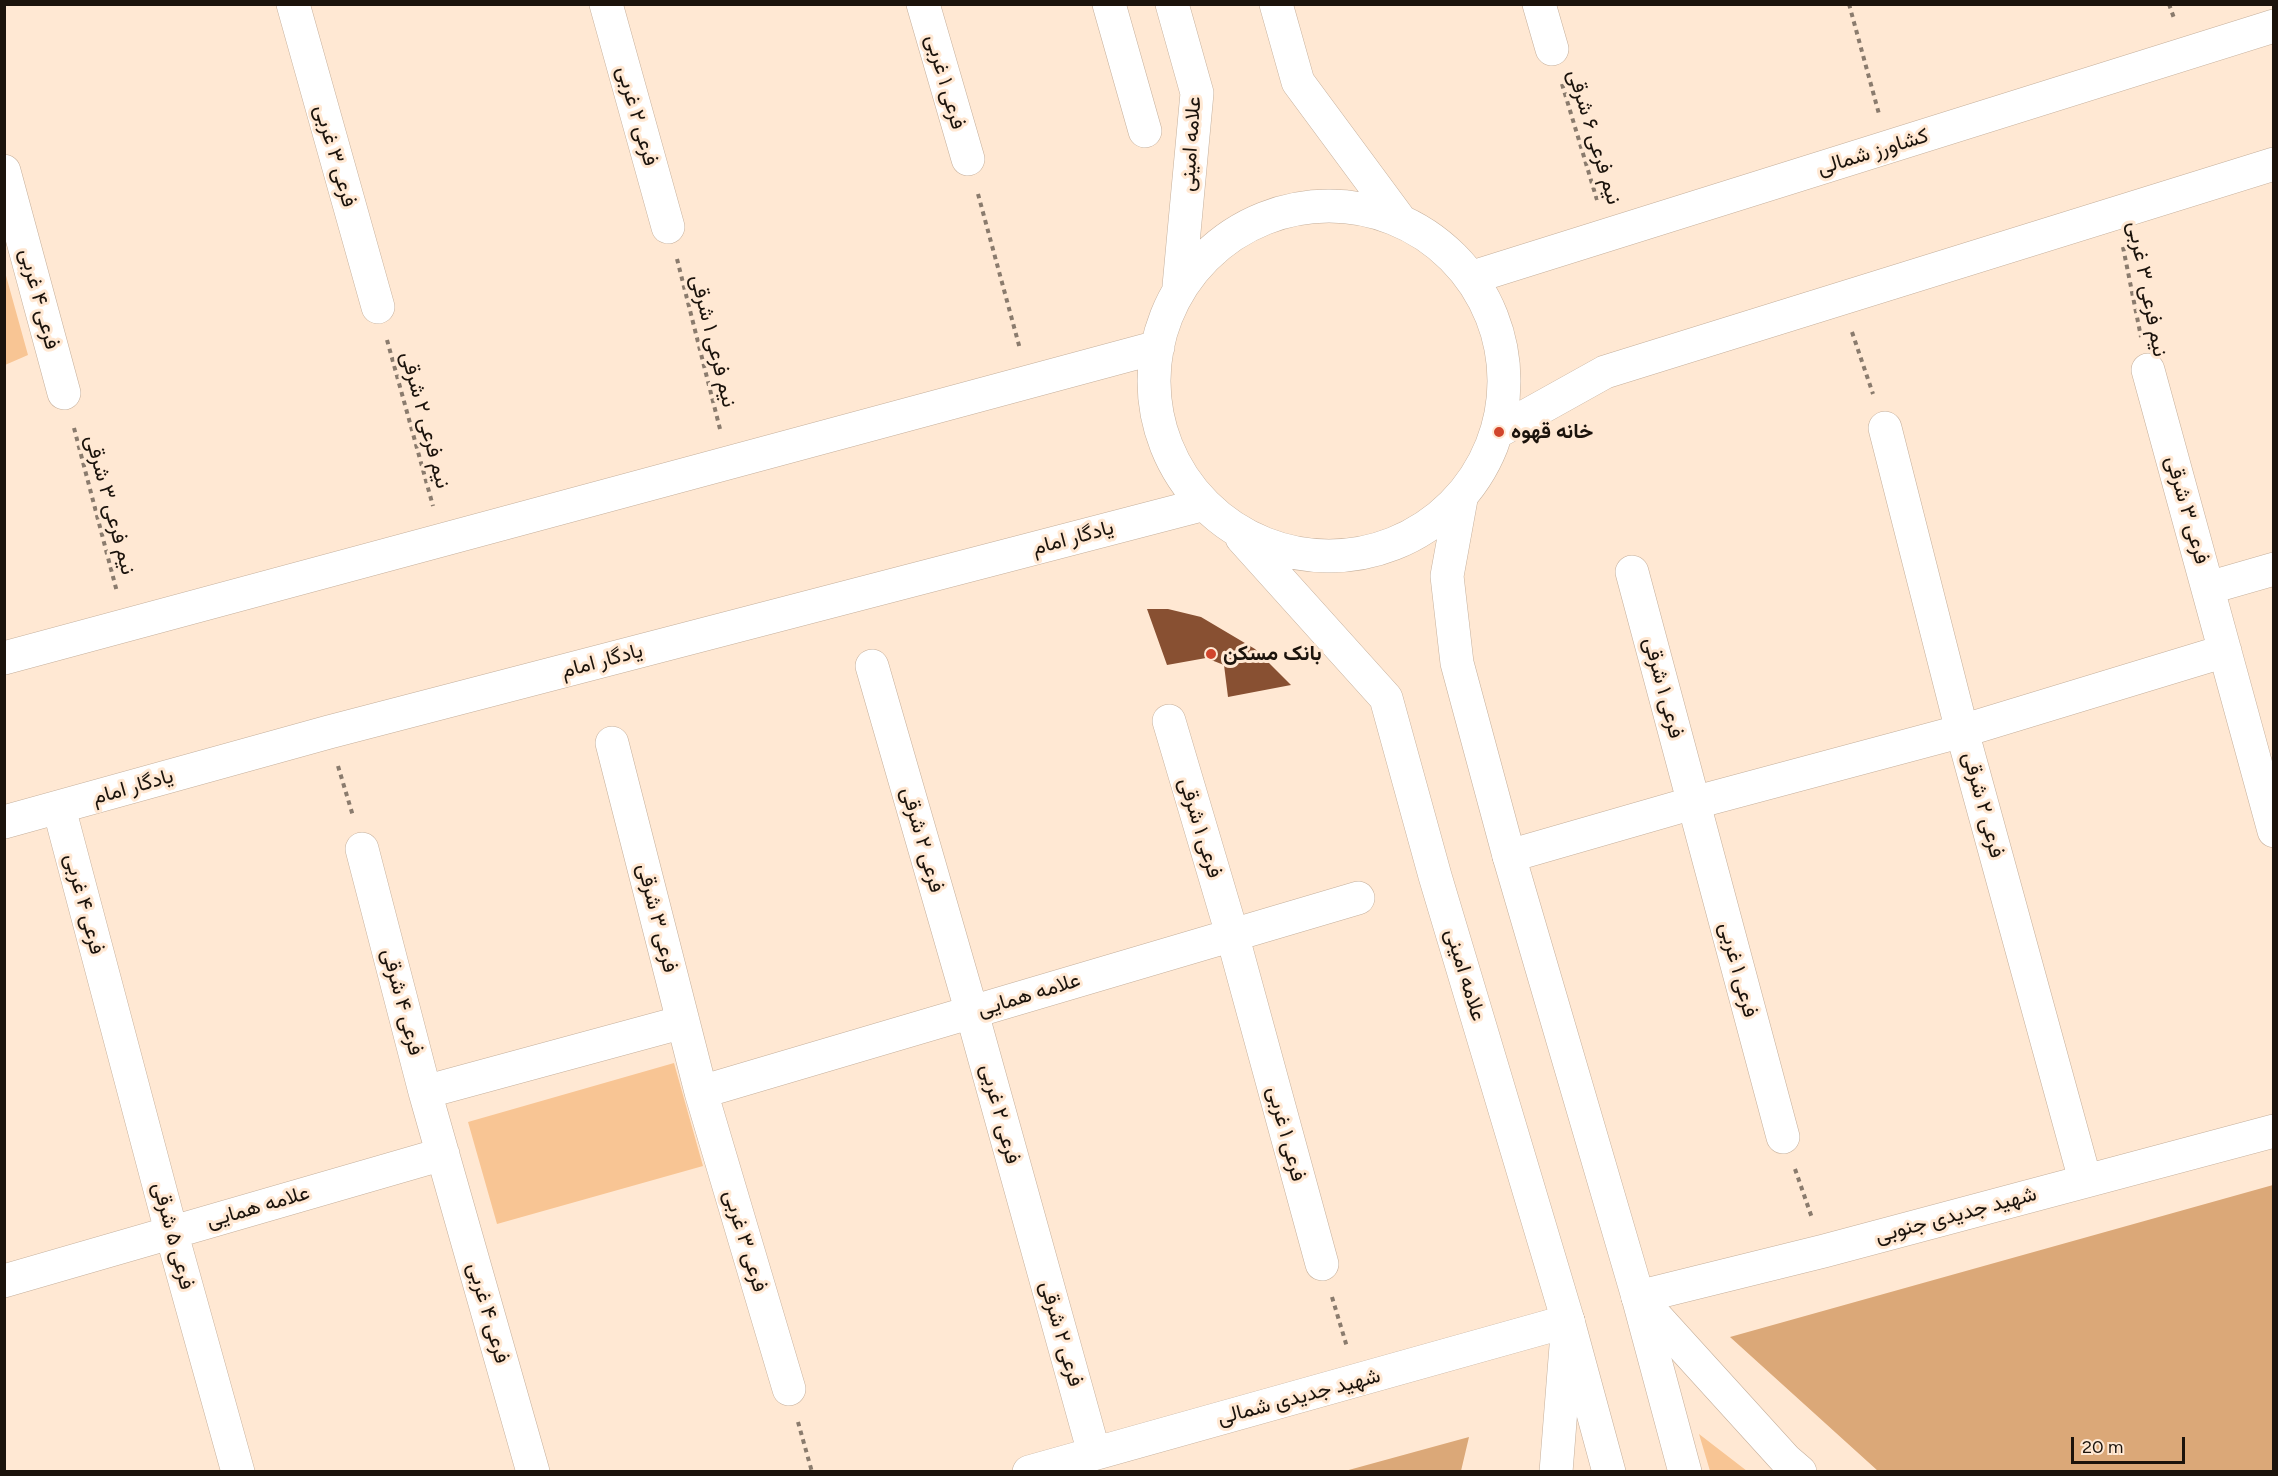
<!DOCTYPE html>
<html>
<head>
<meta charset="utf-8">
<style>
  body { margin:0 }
  #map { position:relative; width:2278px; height:1476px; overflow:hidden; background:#ffe8d3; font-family:Figtree,sans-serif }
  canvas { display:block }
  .frame { position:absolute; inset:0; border:6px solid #1b130c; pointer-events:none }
  .scale { position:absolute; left:2071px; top:1437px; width:114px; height:27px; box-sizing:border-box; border:3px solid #1b130c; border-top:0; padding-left:8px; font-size:18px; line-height:21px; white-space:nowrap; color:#1b130c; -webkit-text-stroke:4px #ffe8d3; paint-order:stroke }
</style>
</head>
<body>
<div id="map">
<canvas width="2278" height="1476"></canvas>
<div class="frame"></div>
<div class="scale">20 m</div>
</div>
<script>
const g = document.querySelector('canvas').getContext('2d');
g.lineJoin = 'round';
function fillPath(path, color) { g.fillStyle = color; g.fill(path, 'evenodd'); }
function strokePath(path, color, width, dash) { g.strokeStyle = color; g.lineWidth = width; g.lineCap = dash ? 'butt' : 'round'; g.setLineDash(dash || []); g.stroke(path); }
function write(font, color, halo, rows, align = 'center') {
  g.font = font + ' Figtree,Vazirmatn,sans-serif'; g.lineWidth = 6; g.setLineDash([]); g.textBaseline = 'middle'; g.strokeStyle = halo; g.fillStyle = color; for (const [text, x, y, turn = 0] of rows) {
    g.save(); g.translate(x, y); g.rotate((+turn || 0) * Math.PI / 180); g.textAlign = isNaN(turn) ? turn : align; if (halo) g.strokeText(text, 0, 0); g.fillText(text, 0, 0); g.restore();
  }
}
fillPath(new Path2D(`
  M5 272 28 355 5 365H4Z
  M674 1063 703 1166 497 1224 468 1122Z
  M1699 1434 1747 1471H1710Z`), '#f8c594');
fillPath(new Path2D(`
  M2273 1185V1471H1878L1730 1337Z
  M1469 1437 1461 1471H1345Z`), '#dba878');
fillPath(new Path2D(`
  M1147 609H1168L1201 617 1255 649 1291 685 1228 697 1224 665 1206 658 1167 665Z`), '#885032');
const minor = new Path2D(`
  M293 4 378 307
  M606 4 668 227
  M923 4 968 159
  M1109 4 1145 131
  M1539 4 1552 49
  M4 171 64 393
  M2148 370 2274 831
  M1885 428 1962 731 2085 1180
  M1632 572 1783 1137
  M2208 588 2274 569
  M872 666 972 1013 1094 1453
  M1169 721 1232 934 1322 1264
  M612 743 701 1092 789 1389
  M59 808 171 1231 238 1472
  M362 849 425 1092 533 1472
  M1509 856 1693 803 1962 731 2225 651
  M425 1092 683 1022
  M701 1092 1358 898
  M4 1281 443 1154
  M1638 1297 1824 1251 2274 1131
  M1029 1472 1568 1321`);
const major = new Path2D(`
  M1172 4 1197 93 1179 286
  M1276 4 1298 82 1400 220
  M1154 381a175 175 0 1 1 350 0a175 175 0 1 1-350 0Z
  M1473 277 2274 26
  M1499 431 1605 372 2274 164
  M1461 499 1447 576 1457 663 1509 856 1638 1297 1685 1472
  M1242 538 1386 698 1435 876 1568 1321 1609 1472
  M4 658 1158 347
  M4 822 329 732 1201 505`);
const highway = new Path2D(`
  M1638 1297 1786 1460 1800 1472
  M1556 1472 1568 1321`);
strokePath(minor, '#c5af9b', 34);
strokePath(major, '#c5af9b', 34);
strokePath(highway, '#c5af9b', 34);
strokePath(new Path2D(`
  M1849 4 1879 114
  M2169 4 2175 21
  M1562 84 1597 200
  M978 194 1020 349
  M2123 247 2141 337
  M677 259 720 429
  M1852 332 1873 394
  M387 340 433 506
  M74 428 117 592
  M338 766 353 816
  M1795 1169 1812 1218
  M1332 1297 1347 1347
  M798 1422 812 1472`), '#8a7b6d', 4, [4.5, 4.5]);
strokePath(minor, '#fff', 33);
strokePath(major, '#fff', 33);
strokePath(highway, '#fff', 33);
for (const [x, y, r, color] of [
  [1499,432,6,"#d1452c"],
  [1211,654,6,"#d1452c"]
]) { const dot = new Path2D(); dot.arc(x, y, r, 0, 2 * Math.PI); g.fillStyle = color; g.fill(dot); strokePath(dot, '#ffe8d3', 2); }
write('21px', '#1b130c', '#ffe8d3', [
  ["فرعی ۱ غربی",945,82,74],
  ["فرعی ۲ غربی",637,116,74],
  ["نیم فرعی ۶ شرقی",1594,137,73],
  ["علامه امینی",1191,144,-86],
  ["کشاورز شمالی",1873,152,-17],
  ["فرعی ۳ غربی",335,156,74],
  ["نیم فرعی ۳ غربی",2147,289,79],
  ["فرعی ۴ غربی",39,299,75],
  ["نیم فرعی ۱ شرقی",713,341,76],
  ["نیم فرعی ۲ شرقی",425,420,75],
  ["نیم فرعی ۳ شرقی",110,505,75],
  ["فرعی ۳ شرقی",2187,510,74],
  ["یادگار امام",1073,538,-15],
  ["یادگار امام",602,661,-15],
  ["فرعی ۱ شرقی",1663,688,75],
  ["یادگار امام",133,787,-16],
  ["فرعی ۲ شرقی",1983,805,75],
  ["فرعی ۱ شرقی",1200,828,73],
  ["فرعی ۲ شرقی",922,840,74],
  ["فرعی ۴ غربی",84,904,75],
  ["فرعی ۳ شرقی",657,918,76],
  ["فرعی ۱ غربی",1738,970,75],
  ["علامه امینی",1465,975,73],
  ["علامه همایی",1029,995,-17],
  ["فرعی ۴ شرقی",402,1002,75],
  ["فرعی ۲ غربی",1000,1114,75],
  ["فرعی ۱ غربی",1286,1134,75],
  ["علامه همایی",258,1207,-16],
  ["شهید جدیدی جنوبی",1956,1215,-15],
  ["فرعی ۵ شرقی",173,1236,75],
  ["فرعی ۳ غربی",745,1241,73],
  ["فرعی ۴ غربی",488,1313,74],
  ["فرعی ۲ شرقی",1061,1334,74],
  ["شهید جدیدی شمالی",1299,1397,-15]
]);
write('bold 21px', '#1b130c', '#ffe8d3', [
  ["خانه قهوه",1511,432],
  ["بانک مسکن",1223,654]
], 'left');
</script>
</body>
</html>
